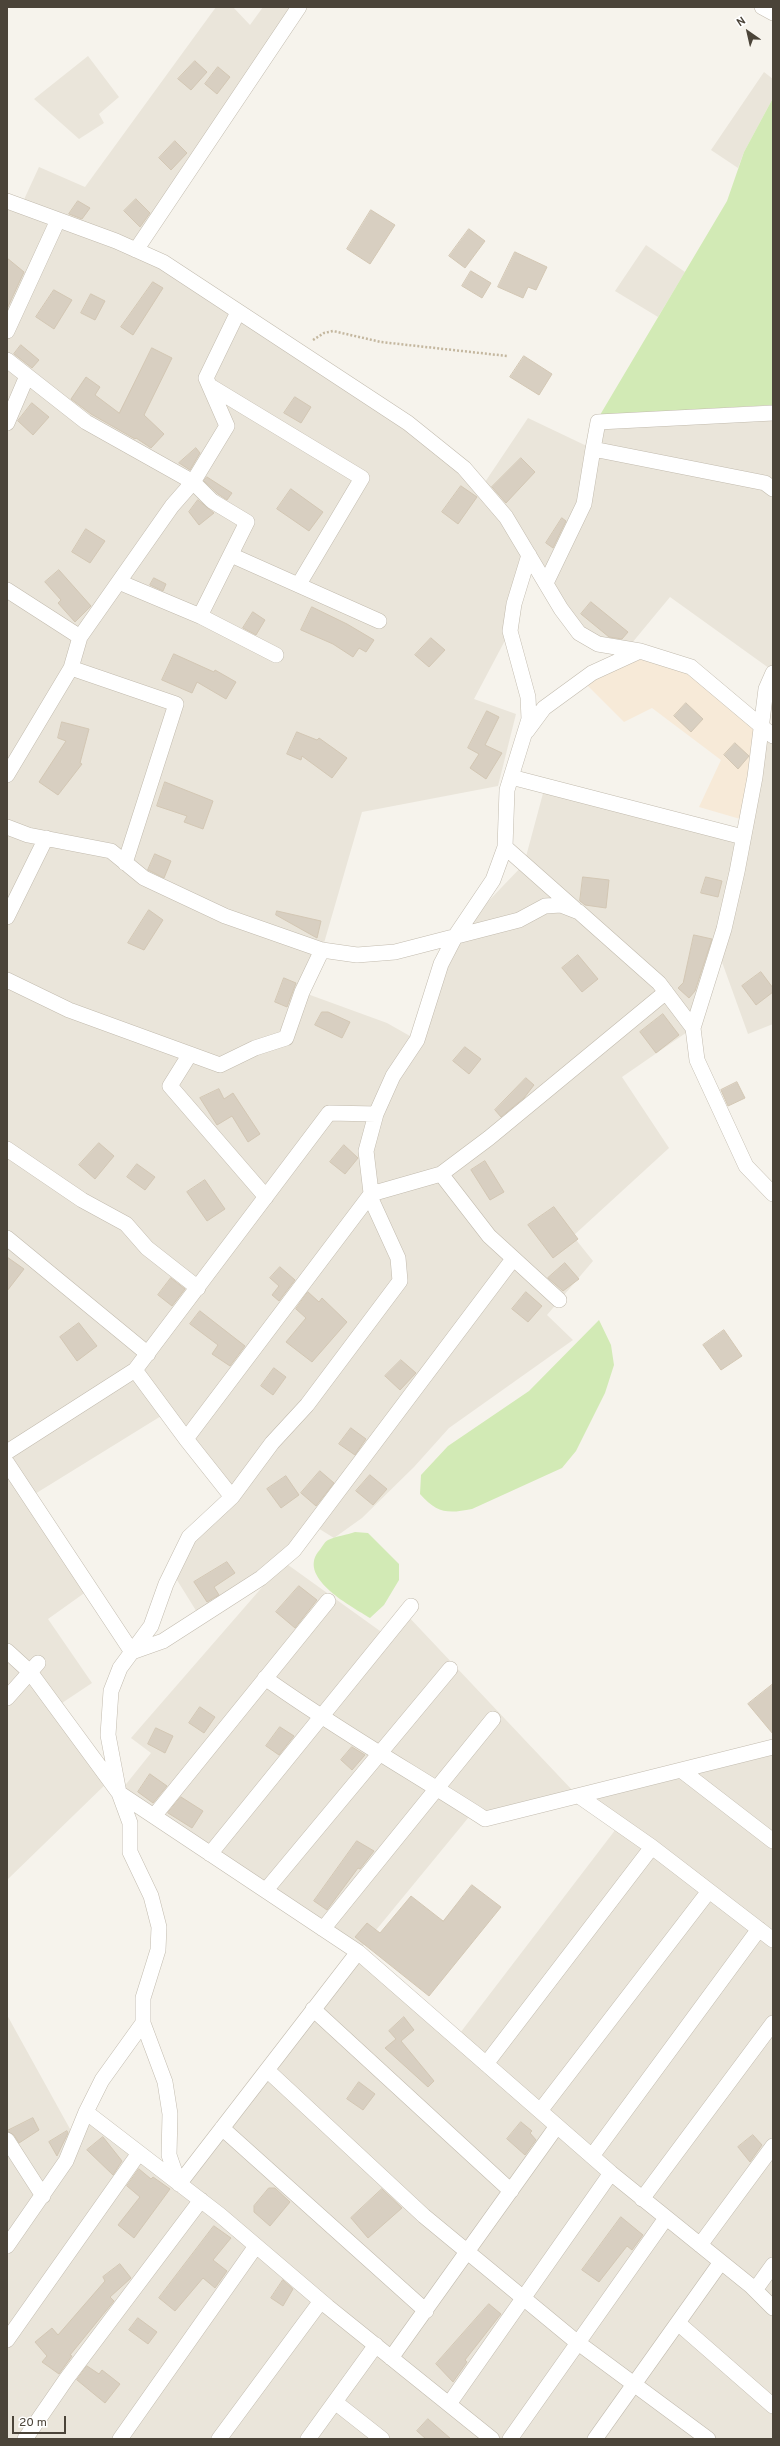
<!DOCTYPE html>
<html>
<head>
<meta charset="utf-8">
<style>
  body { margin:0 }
  #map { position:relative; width:780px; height:2446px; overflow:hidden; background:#f6f3ec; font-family:Overpass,sans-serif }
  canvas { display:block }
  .frame { position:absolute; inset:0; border:8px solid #4b4439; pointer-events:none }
  .north { position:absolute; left:728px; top:12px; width:40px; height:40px; -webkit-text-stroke:3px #fff; paint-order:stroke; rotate:326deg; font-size:11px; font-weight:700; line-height:16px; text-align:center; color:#4b4439 }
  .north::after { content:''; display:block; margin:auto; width:14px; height:18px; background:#4b4439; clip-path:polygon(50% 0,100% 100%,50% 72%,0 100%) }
  .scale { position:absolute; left:12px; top:2416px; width:54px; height:18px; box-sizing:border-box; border:2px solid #4b4439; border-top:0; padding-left:5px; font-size:12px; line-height:14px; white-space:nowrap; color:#4b4439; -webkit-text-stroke:3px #fff; paint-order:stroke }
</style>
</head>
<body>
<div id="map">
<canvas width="780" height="2446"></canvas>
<div class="frame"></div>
<div class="north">N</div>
<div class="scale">20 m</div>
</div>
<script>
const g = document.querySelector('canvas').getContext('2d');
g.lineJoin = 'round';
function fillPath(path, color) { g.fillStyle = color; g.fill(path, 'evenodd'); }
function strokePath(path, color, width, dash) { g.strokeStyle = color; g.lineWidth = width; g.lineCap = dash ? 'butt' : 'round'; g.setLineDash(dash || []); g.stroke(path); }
fillPath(new Path2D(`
  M216 7H233L250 25 263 7H299L136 249 408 423 481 488 528 418 593 449 598 422 773 413V671L670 597 627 649 579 633 529 555 510 631 474 699 516 714 498 786 362 812 322 950 302 992 387 1023 417 1040 456 935 524 864 545 786 743 837 760 727 773 736V1024L748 1034 718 951 693 1028 622 1077 669 1148 573 1236 593 1261 547 1315 573 1340 449 1428 414 1467 362 1518 334 1538 313 1525 294 1550 200 1617 172 1572 181 1552 232 1497 166 1413 30 1497 90 1589 48 1619 92 1683 56 1707 110 1780 7 1880V201L21 206 39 167 85 187Z
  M88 56 119 97 99 114 104 123 79 139 34 99Z
  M764 72 773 79V98L744 152 738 168 711 150Z
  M646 245 685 272 658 317 615 291Z
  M284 1562 387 1636 405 1613 573 1791 485 1819 473 1812 358 1952 457 2037 619 1825 579 1796 773 1747V2439H7V2015L75 2138 86 2112 179 2184 358 1952 119 1793 151 1753 131 1738Z`), '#eae5da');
fillPath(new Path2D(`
  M640 651 691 667 760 727 747 821 699 807 721 760 652 708 624 722 582 680Z`), '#f7ead8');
fillPath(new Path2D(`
  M773 98V405L600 415 727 201 744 152Z
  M599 1320 611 1345 614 1365 605 1393 576 1451 562 1468 472 1509C447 1514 437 1513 420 1494L421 1475 448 1446 529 1391Z
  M355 1532 368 1533 399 1564V1580L384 1605 370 1618C353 1607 298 1579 318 1552 321 1549 324 1542 328 1540 336 1536 347 1535 355 1532Z`), '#d2eab5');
const building = new Path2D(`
  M195 61 207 72 191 90 178 79Z
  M218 67 230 77 217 94 205 84Z
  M175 141 187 153 171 170 159 158Z
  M136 199 150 213 140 227 124 211Z
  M78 201 90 208 82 219 69 214Z
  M371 210 395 225 370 264 347 249Z
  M469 229 485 241 465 268 449 256Z
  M515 252 547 267 536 290 528 287 523 298 498 287Z
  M7 258 24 272 7 309Z
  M471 271 491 283 482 298 462 286Z
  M153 282 163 288 133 335 121 327Z
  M54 290 72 300 54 329 36 317Z
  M91 294 105 301 95 320 81 313Z
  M21 345 39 360 32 368 14 354Z
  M152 348 172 358 144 415 164 434 151 448 136 438 135 439 91 414 71 399 86 377 100 387 95 395 119 413Z
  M524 356 552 374 539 395 510 377Z
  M295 397 311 407 301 423 284 413Z
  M32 403 49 417 33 435 18 421Z
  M196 448 200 453 190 470 179 463Z
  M521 458 535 472 506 503 492 487Z
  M207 477 232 493 227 500 218 494 204 481Z
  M461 486 477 497 458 524 442 512Z
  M291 489 323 512 309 531 277 509Z
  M198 500 214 513 199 525 189 512Z
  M562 518 566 521 553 548 546 543Z
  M86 529 105 541 90 563 72 552Z
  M59 570 91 606 75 622 58 603 61 600 45 582Z
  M154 578 166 584 163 591 150 585Z
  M591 602 628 632 622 639 609 637 581 614Z
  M312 607 347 624 374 640 366 652 359 648 353 657 333 644 301 630Z
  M253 612 265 620 256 635 243 628Z
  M431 638 445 650 429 667 415 655Z
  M174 654 214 672 215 670 236 682 226 699 197 682 192 693 162 680Z
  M686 703 703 719 691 732 674 716Z
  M487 711 499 717 485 745 502 753 486 779 470 768 479 754 468 748Z
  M62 722 89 729 80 763 82 764 58 795 39 782 66 741 58 738Z
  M297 732 317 740 319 738 347 758 332 778 302 756 301 760 287 754Z
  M735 743 749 756 738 769 724 755Z
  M165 782 213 801 203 829 184 822 187 816 157 806Z
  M155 854 171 861 164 878 148 870Z
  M583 877 609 880 606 908 585 905 580 901Z
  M706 877 722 881 718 897 701 893Z
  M149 910 163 920 144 950 128 943Z
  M277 911 321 921 317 938 276 915Z
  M694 935 712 939 695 991 689 998 678 988 683 983Z
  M578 955 598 979 582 992 562 968Z
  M761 972 773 988V992L756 1005 742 986Z
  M284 978 296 983 287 1007 275 1002Z
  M322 1012H328L350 1022 342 1038 315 1025Z
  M663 1014 679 1035 656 1053 640 1032Z
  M465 1047 481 1059 469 1074 453 1061Z
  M526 1078 534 1085 524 1098 501 1117 495 1110Z
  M737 1082 745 1098 728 1106 721 1090Z
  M219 1089 224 1099 233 1093 260 1134 248 1142 232 1116 217 1125 200 1098Z
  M99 1143 114 1156 95 1179 79 1165Z
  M344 1145 358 1158 345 1174 330 1162Z
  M485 1161 504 1192 490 1200 471 1170Z
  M137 1164 155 1177 145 1190 127 1177Z
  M205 1180 225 1209 207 1221 187 1192Z
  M554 1207 578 1239 553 1258 528 1225Z
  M7 1257 24 1269 7 1291Z
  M565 1263 579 1279 563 1291 548 1278Z
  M280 1267 295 1280 279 1301 272 1295 279 1286 270 1278Z
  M171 1278 185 1289 172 1306 158 1295Z
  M308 1292 319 1302 322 1298 347 1322 312 1362 286 1342 306 1318 296 1309Z
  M526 1292 542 1306 528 1322 512 1309Z
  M200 1311 245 1346 230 1366 212 1354 218 1345 190 1324Z
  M79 1323 97 1346 77 1361 60 1337Z
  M724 1330 742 1356 721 1370 703 1345Z
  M401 1360 416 1373 400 1390 385 1376Z
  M274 1368 286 1377 273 1395 261 1386Z
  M351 1428 366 1439 355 1455 339 1444Z
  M320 1471 334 1483 316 1506 301 1493Z
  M370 1475 387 1489 373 1505 356 1491Z
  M286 1476 299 1495 281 1508 267 1489Z
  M227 1562 235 1573 214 1587 219 1595 207 1602 194 1582Z
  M299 1586 317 1600 295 1628 276 1612Z
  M773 1684V1734L748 1704Z
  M200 1707 215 1717 204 1733 189 1723Z
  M280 1727 294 1736 279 1755 266 1746Z
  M156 1728 173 1736 165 1753 148 1744Z
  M352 1747 365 1755 352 1770 341 1760Z
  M150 1774 167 1786 153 1803 138 1792Z
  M181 1797 203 1811 192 1828 168 1813Z
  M357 1841 374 1851 360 1869 358 1868 327 1910 314 1901Z
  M472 1885 501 1907 429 1996 355 1937 367 1923 380 1933 411 1896 443 1921Z
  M404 2017 414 2030 401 2041 434 2081 428 2087 385 2048 396 2039 389 2031Z
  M359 2082 375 2094 363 2110 347 2099Z
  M33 2118 39 2130 19 2143 14 2135 7 2131Z
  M521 2122 532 2131 530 2133 536 2140 525 2155 507 2139Z
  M67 2131 68 2133 57 2156 49 2142Z
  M753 2135 762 2145 750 2162 738 2147Z
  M103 2137 122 2161 113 2175 87 2150Z
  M139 2169 151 2179 153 2177 170 2189 134 2238 118 2225 140 2197 127 2186Z
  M269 2188H275L290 2202 270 2226 254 2212V2206Z
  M382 2189 402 2208 368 2238 351 2218Z
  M621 2217 643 2235 632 2250 627 2246 599 2282 582 2270Z
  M214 2226 231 2238 213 2260 227 2271 215 2288 203 2278 175 2311 159 2298Z
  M120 2264 131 2278 110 2297 114 2301 70 2355 72 2356 59 2374 42 2362 47 2356 35 2342 52 2328 58 2335 105 2281 103 2277Z
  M283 2280 293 2289 283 2306 271 2298Z
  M489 2304 501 2314 465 2360 467 2362 453 2382 436 2364Z
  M138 2318 157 2332 148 2344 129 2330Z
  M87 2366 99 2374 102 2370 120 2384 105 2403 77 2380Z
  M428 2419 451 2439H426L417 2431Z`);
fillPath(building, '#d8cfc1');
strokePath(building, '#d3c7b4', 1);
const minor = new Path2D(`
  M762 7 773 13
  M7 201 116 241 163 262 408 423 464 468 506 517 561 609 579 633 598 644 640 651 691 667 773 736
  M136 250 299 7
  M7 331 58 220
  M7 360 86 422 193 482 212 501 247 522 200 616
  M210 386 362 478 299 584
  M773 413 598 422 593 449 765 483 773 489
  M7 423 27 376
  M231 555 379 621
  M119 582 200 616 276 655
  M546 583 584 504 593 449
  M7 590 80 637
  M71 668 176 704 125 863
  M773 673 766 689 755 777 737 872 724 929 693 1028 697 1060 746 1166 773 1194
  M527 731 544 708 592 673 640 651
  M7 775 71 668 80 637 172 506 193 482 227 426 206 378 238 312
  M511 777 743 837
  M7 827 28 835 111 851 144 878 225 916 322 950 357 955 395 952 519 920 545 906 561 905 579 912 659 983 693 1028
  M505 847 575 909
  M7 917 46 838
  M7 980 69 1010 220 1065 255 1048 286 1038 302 992 322 950
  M190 1054 170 1086 266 1197
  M7 1149 82 1200 126 1224 147 1248 198 1288
  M7 1238 148 1354
  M559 1300 489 1236 441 1174 489 1138 666 992
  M135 1370 186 1439 232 1497
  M186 1439 371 1194 441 1174
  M7 1452 135 1370 329 1113 376 1114
  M7 1463 132 1652 163 1641 261 1578 294 1550 513 1259
  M7 1651 30 1672 119 1793 358 1952 611 2173 751 2286 773 2308
  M265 1678C336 1729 412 1772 485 1819L773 1747
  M7 1698 38 1663
  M681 1770 773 1841
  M579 1796 652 1847 773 1940
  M154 1816 328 1601
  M210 1854 411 1606
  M266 1890 450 1669
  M323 1929 493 1719
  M313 2009 511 2191
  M486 2064 652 1847
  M267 2070 424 2216 573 2339 708 2439
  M540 2111 709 1891
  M86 2112 220 2215 328 2307 492 2439
  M222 2128 426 2311
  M7 2140 43 2196
  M592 2156 759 1929
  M179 2184 169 2155 170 2114 165 2082 143 2023V1998L158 1950 159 1927 151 1896 130 1852V1823L119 1793 108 1735 111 1691 120 1668 151 1626 166 1584 189 1537 232 1497 272 1443 307 1405 400 1281 398 1258 372 1201 366 1151 376 1114 393 1076 417 1040 441 964 456 935 493 880 505 847 507 790 529 719 528 697 510 631 514 604 529 555
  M179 2184 358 1952
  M642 2199 773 2023
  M700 2245 773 2146
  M7 2246 66 2161 86 2112 102 2080 143 2023
  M755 2290 773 2265
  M678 2323 773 2406
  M7 2340 139 2153
  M391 2358 557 2126
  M335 2402 382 2439
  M449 2404 611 2173
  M25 2439 67 2378 201 2200
  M120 2439 256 2246
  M219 2439 321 2301
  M308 2439 376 2345
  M510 2439 666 2218
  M595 2439 721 2262`);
strokePath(minor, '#c2bbae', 16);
strokePath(new Path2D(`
  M313 340 324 333 333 331 381 342 507 356`), '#c4b79f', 2.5, [2, 2]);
strokePath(minor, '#fff', 15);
</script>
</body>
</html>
